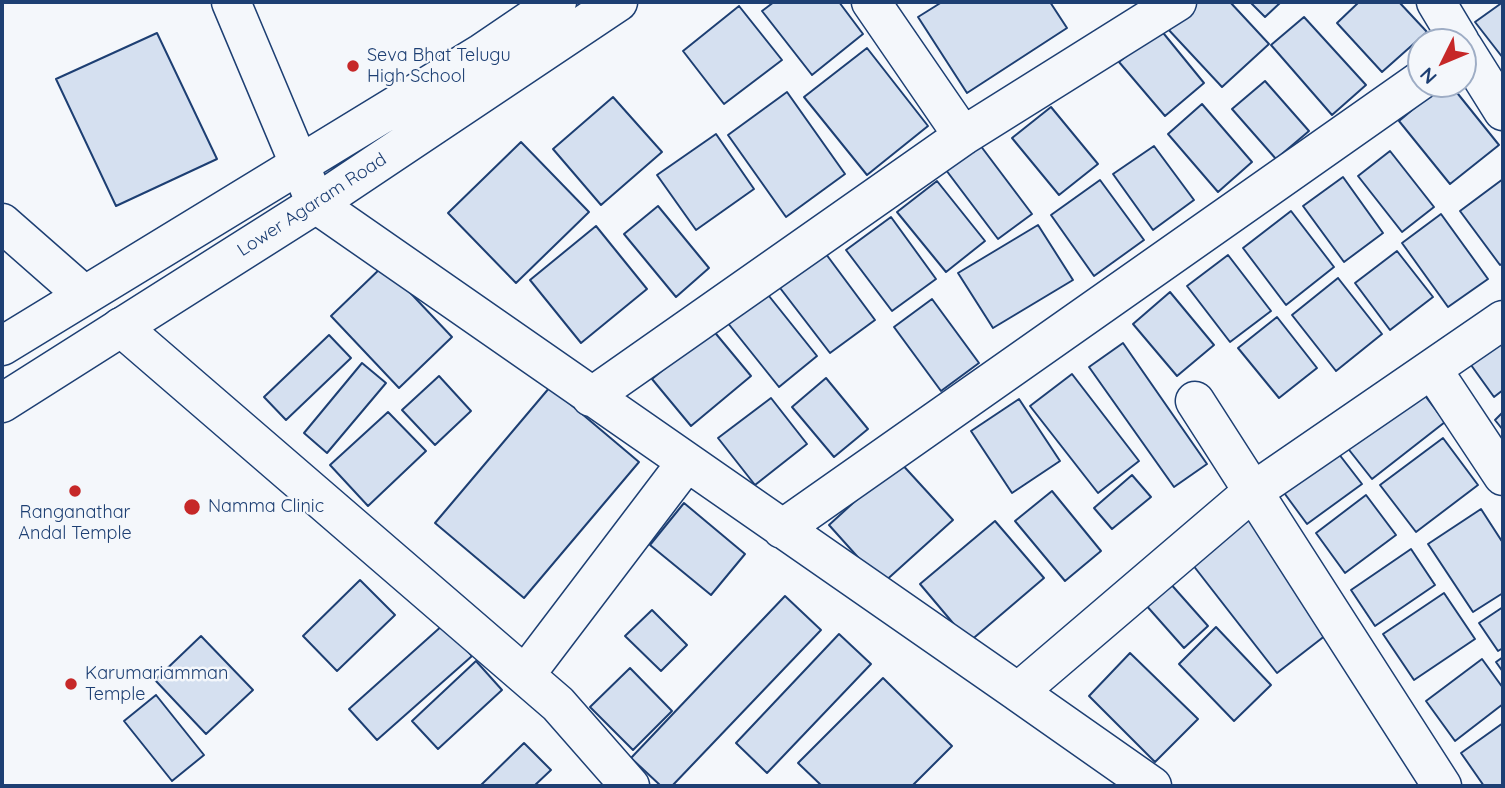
<!DOCTYPE html>
<html>
<head>
<meta charset="utf-8">
<style>
  body { margin:0 }
  #map { position:relative; width:1505px; height:788px; overflow:hidden; background:#f4f7fb; font-family:Quicksand,sans-serif }
  canvas { display:block }
  .frame { position:absolute; inset:0; border:4px solid #1d3f73; pointer-events:none }
  .north { position:absolute; left:1407px; top:28px; width:70px; height:70px; box-sizing:border-box; background:#f4f7fb; border:2px solid #9eadc5; border-radius:50%; rotate:227deg; font-size:19px; font-weight:700; line-height:28px; text-align:center; color:#1d3f73 }
  .north::after { content:''; display:block; margin:auto; width:24px; height:32px; background:#c62828; clip-path:polygon(50% 0,100% 100%,50% 72%,0 100%) }
</style>
</head>
<body>
<div id="map">
<canvas width="1505" height="788"></canvas>
<div class="frame"></div>
<div class="north">N</div>
</div>
<script>
const g = document.querySelector('canvas').getContext('2d');
g.lineJoin = 'round';
function fillPath(path, color) { g.fillStyle = color; g.fill(path, 'evenodd'); }
function strokePath(path, color, width, dash) { g.strokeStyle = color; g.lineWidth = width; g.lineCap = dash ? 'butt' : 'round'; g.setLineDash(dash || []); g.stroke(path); }
function write(font, color, halo, rows, align = 'center') {
  g.font = font + ' Quicksand,sans-serif'; g.lineWidth = 5; g.setLineDash([]); g.textBaseline = 'middle'; g.strokeStyle = halo; g.fillStyle = color; for (const [text, x, y, turn = 0] of rows) {
    g.save(); g.translate(x, y); g.rotate((+turn || 0) * Math.PI / 180); g.textAlign = isNaN(turn) ? turn : align; if (halo) g.strokeText(text, 0, 0); g.fillText(text, 0, 0); g.restore();
  }
}
const building = new Path2D(`
  M774 2H839L863 34 812 75 762 11Z
  M942 2H1050L1067 28 967 93 918 17Z
  M1195 2H1230L1269 44 1222 87 1167 28Z
  M1250 2H1281L1265 17Z
  M1359 2H1399L1427 32 1382 72 1337 23Z
  M1503 2V58L1475 22Z
  M739 6 782 60 724 104 683 51Z
  M1304 17 1366 85 1332 115 1271 45Z
  M1160 29 1204 83 1165 116 1119 62Z
  M157 33 217 159 116 206 56 79Z
  M867 48 928 126 867 175 804 97Z
  M1265 81 1309 131 1276 159 1232 109Z
  M1443 84H1450L1499 145 1450 184 1399 121Z
  M787 92 845 174 786 217 728 135Z
  M613 97 662 152 601 205 553 149Z
  M1202 104 1252 162 1218 192 1168 134Z
  M1051 107 1098 164 1059 195 1012 138Z
  M716 134 754 189 696 230 657 175Z
  M521 142 589 212 516 283 448 213Z
  M980 145 1032 214 998 239 946 170Z
  M1154 146 1194 200 1153 230 1113 174Z
  M1390 151 1434 207 1402 232 1358 176Z
  M1343 177 1383 233 1344 262 1303 206Z
  M1503 179V263L1500 265 1460 211Z
  M1100 180 1144 240 1094 276 1051 215Z
  M937 181 985 241 946 272 897 212Z
  M658 206 709 268 676 297 624 234Z
  M1291 211 1334 267 1286 305 1243 248Z
  M1441 214 1488 279 1448 307 1402 243Z
  M891 217 936 279 892 311 846 250Z
  M1038 225 1073 280 993 328 958 273Z
  M596 226 647 289 581 343 530 280Z
  M823 250 875 320 830 353 777 284Z
  M1397 251 1433 297 1390 330 1355 283Z
  M1228 255 1271 311 1230 342 1187 286Z
  M384 265 452 337 399 388 331 316Z
  M1338 278 1382 334 1336 371 1292 315Z
  M765 291 817 356 779 387 727 322Z
  M1170 292 1214 345 1177 376 1133 324Z
  M932 299 979 363 941 391 894 327Z
  M1277 317 1317 368 1279 398 1238 348Z
  M712 329 751 376 691 426 652 379Z
  M329 335 351 358 286 420 264 397Z
  M1503 342V390L1494 397 1471 365Z
  M1123 343 1207 464 1174 487 1089 367Z
  M362 363 386 383 327 453 304 433Z
  M1072 374 1139 461 1098 493 1030 406Z
  M439 376 471 411 435 445 402 410Z
  M826 378 868 429 834 457 792 407Z
  M550 387 639 462 524 598 435 523Z
  M1420 389 1445 422 1372 479 1346 446Z
  M771 398 807 444 755 485 718 438Z
  M1019 399 1060 461 1012 493 971 431Z
  M388 412 426 451 368 506 330 465Z
  M1503 412V430L1495 420Z
  M1443 438 1478 485 1416 532 1380 485Z
  M1335 449 1362 484 1307 524 1282 490Z
  M899 461 953 520 882 584 829 525Z
  M1132 475 1151 497 1112 529 1094 508Z
  M1052 491 1101 551 1065 581 1015 521Z
  M1366 495 1396 535 1345 573 1316 533Z
  M684 503 745 554 711 595 650 545Z
  M1481 509 1503 543V593L1473 612 1428 544Z
  M1247 515 1335 628 1277 673 1189 560Z
  M995 521 1044 578 969 642 920 584Z
  M1411 549 1435 585 1375 626 1351 590Z
  M1161 573 1208 626 1184 648 1137 595Z
  M360 580 395 615 337 671 303 636Z
  M1444 593 1475 639 1414 680 1383 634Z
  M785 596 821 630 672 786H661L631 758Z
  M1503 607V648L1498 651 1479 623Z
  M652 610 687 645 661 671 625 636Z
  M444 624 472 656 377 740 349 709Z
  M1216 627 1271 685 1234 721 1179 664Z
  M839 634 871 664 767 773 736 743Z
  M201 636 253 690 206 734 155 680Z
  M1130 653 1198 719 1155 762 1089 696Z
  M1503 657V672L1496 662Z
  M1482 659 1503 688V704L1455 741 1426 701Z
  M476 661 502 690 438 749 412 721Z
  M630 668 672 711 633 750 590 707Z
  M883 678 952 746 912 786H822L798 763Z
  M156 695 204 755 172 781 124 721Z
  M1503 723V786H1484L1461 753Z
  M524 743 551 770 534 786H480Z`);
fillPath(building, '#d5e0f0');
strokePath(building, '#1d3f73', 2);
const minor = new Path2D(`
  M231 2 316 204 1018 692
  M871 2 963 136
  M1436 2 1460 42
  M1463 47 1503 111
  M2 223 84 295
  M121 327 558 704 630 786
  M1432 369 1503 476
  M591 397 963 136 1177 2
  M1195 401 1442 786
  M782 529 1421 80
  M525 675 686 463
  M1152 786 1018 692 1251 493 1503 320`);
const major = new Path2D(`
  M2 346 482 53 557 2
  M2 403 316 204 618 2`);
strokePath(minor, '#1d3f73', 41);
strokePath(major, '#1d3f73', 41);
strokePath(minor, '#f4f7fb', 38);
strokePath(major, '#f4f7fb', 38);
for (const [x, y, r, color] of [
  [353,66,7,"#c62828"],
  [75,491,7,"#c62828"],
  [192,507,9,"#c62828"],
  [71,684,7,"#c62828"]
]) { const dot = new Path2D(); dot.arc(x, y, r, 0, 2 * Math.PI); g.fillStyle = color; g.fill(dot); strokePath(dot, '#f4f7fb', 2.5); }
write('18px', '#1d3f73', '#f4f7fb', [
  ["Seva Bhat Telugu",367,56],
  ["High School",367,77],
  ["Namma Clinic",208,507],
  ["Ranganathar",75,513,"center"],
  ["Andal Temple",75,534,"center"],
  ["Karumariamman",85,674],
  ["Temple",85,695]
], 'left');
write('18px', '#1d3f73', '#f4f7fb', [
  ["Lower Agaram Road",312,205,-33]
]);
</script>
</body>
</html>
